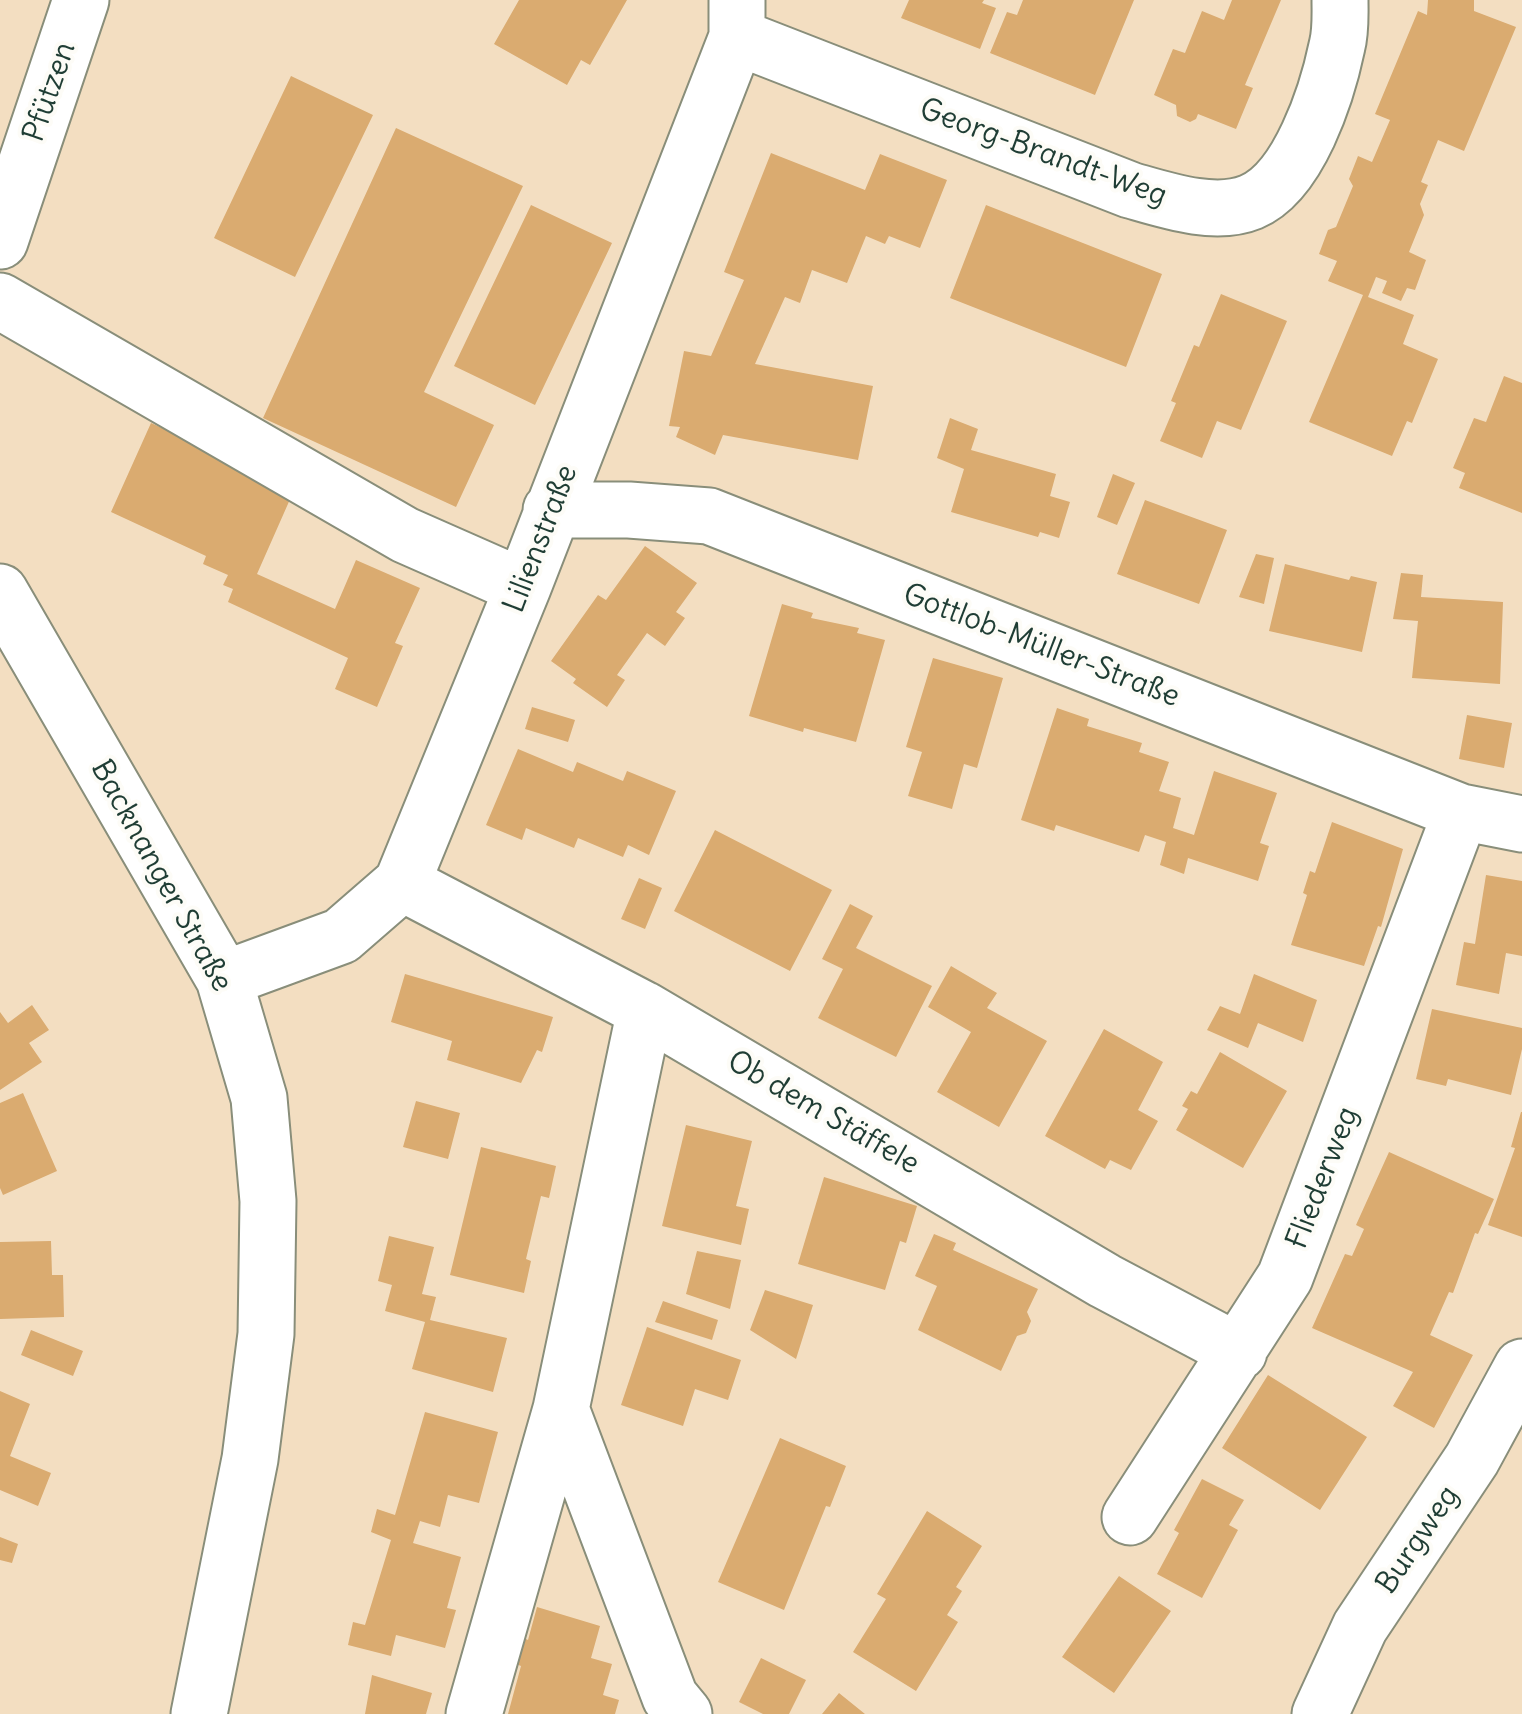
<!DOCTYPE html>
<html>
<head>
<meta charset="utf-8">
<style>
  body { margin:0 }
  canvas { display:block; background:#f3dec1 }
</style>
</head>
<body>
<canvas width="1522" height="1714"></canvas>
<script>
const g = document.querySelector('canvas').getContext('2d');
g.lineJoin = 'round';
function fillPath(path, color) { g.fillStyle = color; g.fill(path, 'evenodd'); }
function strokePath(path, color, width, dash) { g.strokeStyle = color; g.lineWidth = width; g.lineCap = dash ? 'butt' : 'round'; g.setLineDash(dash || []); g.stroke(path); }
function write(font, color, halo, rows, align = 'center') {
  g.font = font + ' Delius,sans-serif'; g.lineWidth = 8; g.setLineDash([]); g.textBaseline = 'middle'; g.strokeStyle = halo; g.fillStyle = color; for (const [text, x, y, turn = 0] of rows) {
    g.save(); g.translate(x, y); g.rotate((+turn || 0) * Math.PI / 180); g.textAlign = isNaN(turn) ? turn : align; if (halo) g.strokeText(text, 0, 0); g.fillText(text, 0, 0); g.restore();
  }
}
fillPath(new Path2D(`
  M519 0H627L590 65 581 60 567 85 494 44Z
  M909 0H984L982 3 996 8 980 49 901 18Z
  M1023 0H1134L1095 95 990 53 1007 12 1017 15Z
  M1232 0H1281L1245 85 1253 88 1236 129 1198 114 1196 119 1190 122 1177 116 1176 105 1154 95 1173 49 1185 53 1202 11 1224 20Z
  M1428 0H1474V11L1516 27 1464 151 1438 140 1421 182 1428 185 1420 204 1424 215 1409 252 1426 260 1415 290 1407 288 1401 301 1382 293 1387 281 1376 277 1368 297 1414 315 1403 344 1438 359 1412 423 1407 421 1392 456 1309 422 1363 295 1328 281 1337 261 1319 254 1328 230 1336 227 1353 186 1349 179 1358 156 1372 162 1390 120 1375 114 1418 11 1427 15Z
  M291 76 373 115 295 277 214 238Z
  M396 128 523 186 424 392 494 425 456 507 263 418Z
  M771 153 865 190 880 154 947 180 920 248 889 236 885 244 866 236 847 283 812 270 800 303 785 297 755 364 873 386 858 460 723 435 715 455 676 437 680 427 669 426 684 351 711 356 744 280 724 272Z
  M531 205 612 243 535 405 454 366Z
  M986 205 1162 274 1126 367 950 298Z
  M1221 294 1287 321 1241 430 1217 421 1202 458 1160 441 1176 403 1171 401 1194 345 1199 347Z
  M1504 376 1522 383V513L1459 488 1465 473 1453 468 1474 418 1486 422Z
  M950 418 978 429 971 450 1056 474 1050 496 1070 502 1059 538 1040 532 1038 537 951 512 964 469 937 458Z
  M151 423 295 488 257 574 335 609 356 560 420 588 395 643 403 646 377 707 335 689 348 658 228 602 233 589 223 585 228 575 203 564 206 556 111 512Z
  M1113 474 1135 483 1117 525 1097 517Z
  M1145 500 1227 530 1199 604 1117 574Z
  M645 546 697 583 676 612 685 618 665 646 647 633 617 675 625 680 607 707 573 683 576 679 551 661 598 595 606 600Z
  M1256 554 1274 558 1264 604 1239 597Z
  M1285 564 1349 580 1351 576 1377 582 1362 652 1269 631Z
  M1401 573 1423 575 1421 597 1503 602 1500 684 1412 678 1418 621 1393 619Z
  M782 604 813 613 811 618 859 628 857 633 885 640 856 742 804 728 803 732 749 716Z
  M933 658 1003 678 977 768 964 764 952 809 908 796 922 752 906 747Z
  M532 707 575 720 568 742 525 729Z
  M1057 708 1089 719 1087 726 1142 743 1139 752 1169 762 1159 791 1181 798 1173 828 1194 835 1214 771 1277 793 1260 843 1269 846 1258 881 1188 858 1184 874 1160 865 1166 842 1145 835 1139 852 1056 825 1054 831 1021 820Z
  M1467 715 1512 723 1504 768 1459 759Z
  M518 749 573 772 577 762 623 781 627 771 676 791 649 855 628 845 623 857 578 838 574 848 526 828 522 840 486 825Z
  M1332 822 1403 849 1381 927 1378 926 1364 966 1291 945 1307 895 1303 893 1310 871 1315 873Z
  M715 830 832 890 790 971 674 911Z
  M1486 875 1522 881V956L1506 953 1499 994 1456 985 1464 942 1475 944Z
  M639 878 662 888 645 929 621 919Z
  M850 904 873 916 856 948 932 986 896 1057 818 1018 843 969 822 959Z
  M951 966 997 993 987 1008 1047 1041 999 1127 937 1092 971 1032 928 1007Z
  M405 974 553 1017 542 1052 537 1050 521 1083 447 1060 452 1041 391 1022Z
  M1254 974 1317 1000 1303 1042 1258 1023 1248 1048 1207 1030 1220 1006 1240 1014Z
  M32 1005 49 1030 29 1043 42 1062 0 1090V1012L8 1023Z
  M1432 1009 1522 1028V1049L1511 1095 1448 1079 1446 1086 1416 1079Z
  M1104 1029 1163 1062 1138 1110 1158 1121 1131 1170 1110 1160 1105 1169 1045 1136Z
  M1220 1052 1287 1091 1243 1168 1176 1130 1188 1109 1182 1106 1191 1091 1197 1094Z
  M23 1093 57 1171 3 1195 0 1188V1103Z
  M416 1101 460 1113 448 1159 403 1147Z
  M1521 1112H1522V1237L1488 1225 1515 1148 1511 1147Z
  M686 1125 752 1141 736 1206 749 1209 741 1245 662 1226Z
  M481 1147 556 1166 549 1198 541 1196 526 1259 531 1261 524 1293 450 1275Z
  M1389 1152 1494 1199 1478 1234 1475 1233 1453 1293 1449 1292 1430 1335 1473 1355 1434 1428 1393 1406 1413 1372 1312 1328 1345 1254 1352 1256 1364 1229 1356 1225Z
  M824 1177 917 1206 906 1243 900 1241 885 1290 798 1264Z
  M934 1234 956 1243 953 1250 1038 1289 1027 1312 1031 1321 1026 1333 1017 1336 1001 1371 918 1330 937 1286 915 1276Z
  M389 1236 434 1247 422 1294 436 1297 430 1320 507 1338 493 1392 412 1369 425 1322 385 1311 392 1285 378 1281Z
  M51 1241 52 1275H63L64 1317 0 1319V1242Z
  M697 1251 741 1260 730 1309 686 1294Z
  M765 1290 813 1305 796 1359 750 1330Z
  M663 1301 718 1320 712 1340 655 1322Z
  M647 1327 741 1360 728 1400 695 1389 683 1426 621 1405Z
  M31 1330 83 1351 73 1376 21 1355Z
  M1268 1375 1367 1437 1320 1510 1222 1448Z
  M0 1391 30 1404 10 1456 51 1473 38 1506 0 1490Z
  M425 1412 498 1432 479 1503 448 1495 440 1527 420 1521 413 1543 461 1557 447 1608 456 1610 445 1648 396 1635 391 1656 348 1645 353 1622 365 1625 391 1540 371 1532 377 1509 395 1515Z
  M780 1438 846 1466 830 1507 826 1506 784 1610 718 1582Z
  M1202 1479 1244 1500 1229 1525 1238 1530 1202 1598 1157 1574 1179 1533 1174 1530Z
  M927 1511 982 1546 956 1587 962 1591 947 1615 958 1622 916 1691 853 1652 886 1599 877 1594Z
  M0 1537 18 1544 12 1563 0 1560Z
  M1119 1576 1171 1611 1114 1693 1062 1657Z
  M537 1607 600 1626 591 1658 612 1664 603 1695 619 1700 615 1714H508L521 1666 516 1664 524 1638 528 1640Z
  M761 1658 806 1680 789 1714H763L739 1702Z
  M372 1675 432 1693 426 1714H365Z
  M839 1693 865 1714H822Z`), '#daab70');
const minor = new Path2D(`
  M737 37 1130 190C1165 200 1215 217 1251 202 1299 182 1327 94 1337 46 1341 31 1340 15 1340 0
  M0 241 81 0
  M0 301 405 535 523 587
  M551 510H629L709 516 1461 812 1522 824
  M0 592 224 979 259 1098 268 1201 266 1334 250 1459 199 1714
  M402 883 645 1010 1105 1281 1239 1352
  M224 979 341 936 402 883 523 587 737 37V0
  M561 1409 670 1697 684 1714
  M1130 1517 1285 1277 1461 812
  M474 1714 561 1409 645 1010
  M1320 1714 1360 1627 1472 1459 1522 1367`);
strokePath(minor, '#898e7a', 59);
strokePath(minor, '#fff', 55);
write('30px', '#1f3d34', '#fdfcf7', [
  ["Pfützen",50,92,-71],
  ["Georg-Brandt-Weg",1043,153,20],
  ["Lilienstraße",541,539,-69],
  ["Gottlob-Müller-Straße",1041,646,21],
  ["Backnanger Straße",161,876,61],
  ["Ob dem Stäffele",823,1113,30],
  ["Fliederweg",1323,1178,-69],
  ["Burgweg",1418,1540,-56]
]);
</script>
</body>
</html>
